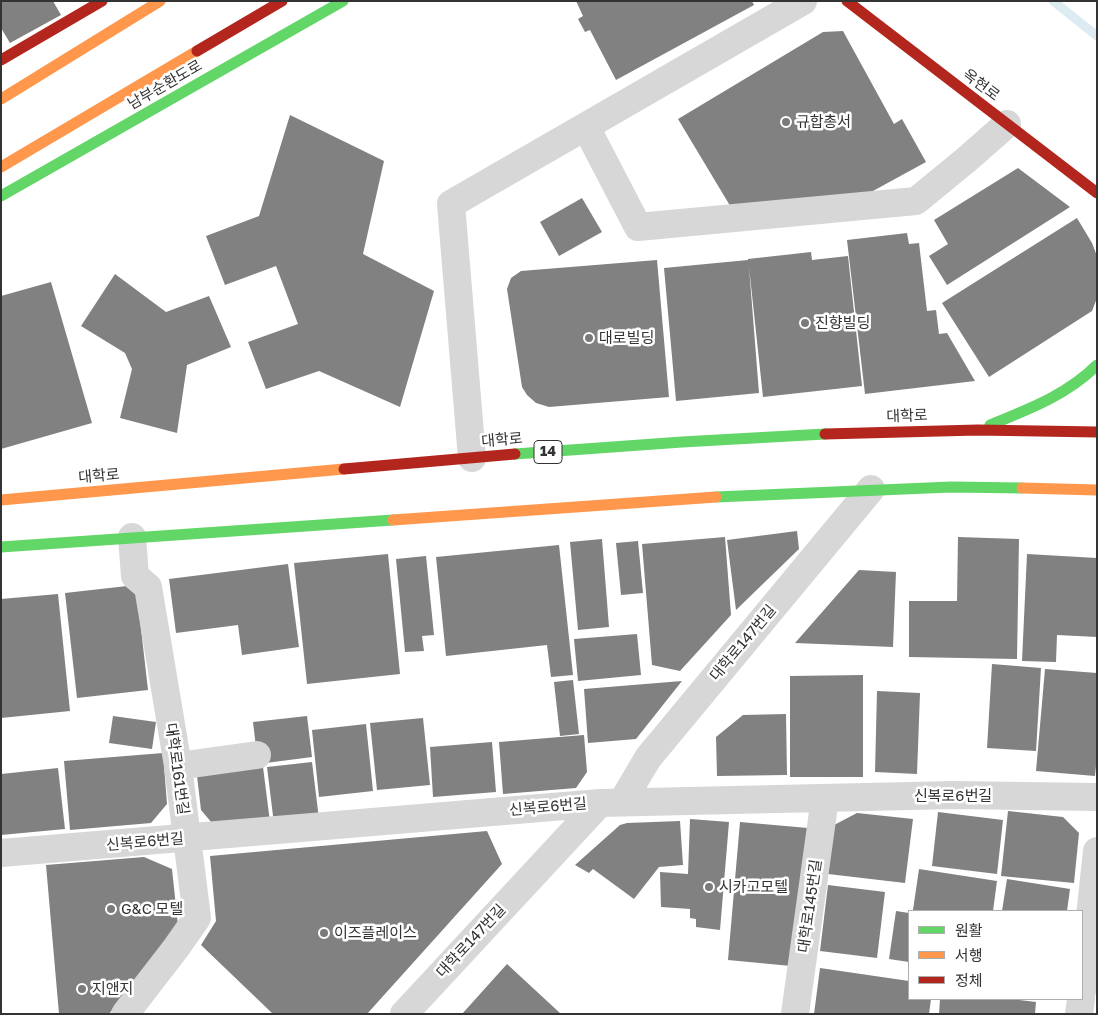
<!DOCTYPE html>
<html>
<head>
<meta charset="utf-8">
<style>
  body { margin:0 }
  #map { position:relative; width:1098px; height:1015px; overflow:hidden; background:#fff; font-family:"Golos Text","Noto Sans KR",sans-serif }
  canvas { display:block }
  .frame { position:absolute; inset:0; border:2px solid #333; pointer-events:none }
  .legend { position:absolute; left:908px; top:910px; width:175px; height:90px; box-sizing:border-box; background:#fff; border:1px solid #adadad; margin:0; padding:6px 9px; list-style:none; font-size:15px; color:#333 }
  .legend li { display:flex; align-items:center; gap:10px; height:25px }
  .legend b { width:25px; border:1px solid #adadad }
</style>
</head>
<body>
<div id="map">
<canvas width="1098" height="1015"></canvas>
<div class="frame"></div>
<ul class="legend">
<li><b style="height:6px;background:#63d668"></b>원활</li>
<li><b style="height:6px;background:#ff974d"></b>서행</li>
<li><b style="height:6px;background:#b3261e"></b>정체</li>
</ul>
</div>
<script>
const g = document.querySelector('canvas').getContext('2d');
g.lineJoin = 'round';
function strokePath(path, color, width, dash) { g.strokeStyle = color; g.lineWidth = width; g.lineCap = dash ? 'butt' : 'round'; g.setLineDash(dash || []); g.stroke(path); }
function fillPath(path, color) { g.fillStyle = color; g.fill(path, 'evenodd'); }
function write(font, color, halo, rows, align = 'center') {
  g.font = font + ' "Golos Text","Noto Sans KR",sans-serif'; g.lineWidth = 5; g.setLineDash([]); g.textBaseline = 'middle'; g.strokeStyle = halo; g.fillStyle = color; for (const [text, x, y, turn = 0] of rows) {
    g.save(); g.translate(x, y); g.rotate((+turn || 0) * Math.PI / 180); g.textAlign = isNaN(turn) ? turn : align; if (halo) g.strokeText(text, 0, 0); g.fillText(text, 0, 0); g.restore();
  }
}
strokePath(new Path2D(`
  M1053 1 1097 36`), '#ddebf3', 9);
fillPath(new Path2D(`
  M1 1H53L61 15 10 43 1 28Z
  M576 1H752L754 5 616 80 590 30 585 32 578 19 583 16Z
  M843 31 894 124 902 119 926 162 862 197 732 209 678 119 823 32Z
  M290 115 384 161 363 254 434 291 400 407 319 371 266 389 248 342 298 324 276 266 225 285 206 236 259 216Z
  M1018 168 1070 207 947 285 929 256 948 244 934 220Z
  M582 198 602 232 559 256 540 222Z
  M1077 218 1092 243 1097 256V298L1092 311 989 377 942 303Z
  M907 233 909 244 919 243 927 311 936 310 939 334 947 333 975 381 865 394 847 240Z
  M811 252 812 260 848 256 862 386 763 397 749 267 759 393 676 401 664 268 748 260V259Z
  M657 260 669 397 549 407 536 403 527 395 522 387 507 289 511 278 521 271Z
  M115 274 166 312 209 296 231 347 187 365 177 433 120 418 132 369 125 353 81 326Z
  M51 282 92 423 1 449V296Z
  M797 531 799 549 736 610 727 540Z
  M725 537 731 615 680 671 652 665 642 544Z
  M958 537 1019 539 1017 659 909 657V601H957Z
  M602 539 609 627 578 630 570 542Z
  M638 541 643 593 621 595 616 543Z
  M559 545 573 675 551 677 547 645 446 656 436 557Z
  M388 554 400 674 307 684 294 563Z
  M1027 554 1097 558V637L1057 635 1056 662 1022 661Z
  M426 556 434 635 422 636 424 651 405 652 396 559Z
  M288 564 299 647 242 655 238 625 176 633 169 579Z
  M859 570 896 572 893 647 795 643Z
  M136 585 148 690 77 698 65 593Z
  M58 594 70 711 1 718V599Z
  M637 634 641 675 578 681 574 639Z
  M992 664 1041 668 1036 751 987 748Z
  M1045 669 1097 673V756L1095 776 1036 771Z
  M863 675V777H790V676Z
  M573 680 579 734 560 736 554 682Z
  M682 681 636 739 588 743 584 689Z
  M877 691 920 693 917 774 875 772Z
  M786 714 787 775 717 776 716 737 743 715Z
  M113 716 156 722 152 749 109 743Z
  M307 716 312 757 258 764 253 722Z
  M423 718 430 785 377 790 370 723Z
  M366 724 373 791 319 797 312 730Z
  M584 735 587 772 576 788 503 794 499 742Z
  M492 742 496 792 433 797 430 747Z
  M163 753 167 804 151 823 70 830 64 761Z
  M312 762 319 819 274 824 267 767Z
  M263 767 270 822 217 829 201 810 197 776Z
  M58 768 65 829 1 835V774Z
  M1008 811 1063 817 1079 833 1074 883 1001 876Z
  M938 812 1003 820 997 874 932 866Z
  M857 813 913 819 905 883 828 874 834 825Z
  M690 819 729 822 720 930 696 927V919L690 918V909L661 907 660 872 688 874Z
  M680 821 683 865 659 867 634 899 593 869 589 873 575 865 620 825 627 823Z
  M740 822 808 828 791 966 728 960Z
  M487 831 502 864 367 1014H273L201 945 216 921 210 856Z
  M144 857 172 869 178 925 109 1014H59L46 865Z
  M919 869 997 881 993 911 913 910Z
  M1007 879 1070 889 1067 911H1002Z
  M828 885 885 892 877 958 820 951Z
  M896 911 909 913V962L889 959Z
  M507 964 561 1014H462Z
  M820 968 909 981V999H931L929 1014H814Z
  M940 999H1011L1036 1002 1035 1014H939Z`), '#818181');
strokePath(new Path2D(`
  M586 127 638 227 916 201 966 160 1007 124
  M472 458 451 204 803 1
  M178 766 257 755
  M622 802 648 758 871 489
  M1 853 600 803 954 795 1097 797
  M1082 991 1097 851
  M125 1014 176 948 197 918 178 766 148 587 135 576 132 537
  M404 1014 600 803
  M795 1014 825 798
  M1079 1014 1081 999`), '#d7d7d7', 28);
strokePath(new Path2D(`
  M1 196 343 1
  M990 425C1029 409 1067 395 1097 365
  M515 454 682 442 825 434
  M716 497 951 487 1022 488
  M1 547 393 520`), '#63d668', 11);
strokePath(new Path2D(`
  M1 99 160 1
  M1 167 197 51
  M1022 488 1097 490
  M1 500 344 469
  M393 520 716 497`), '#ff974d', 11);
strokePath(new Path2D(`
  M847 1 1097 193
  M197 51 282 1
  M1 60 102 1
  M825 434 978 430 1097 432
  M344 469 515 454`), '#b3261e', 11);
for (const [x, y, r, color] of [
  [786,122,5,"#7a7a7a"],
  [805,323,5,"#7a7a7a"],
  [589,338,5,"#7a7a7a"],
  [709,887,5,"#7a7a7a"],
  [111,909,5,"#7a7a7a"],
  [324,933,5,"#7a7a7a"],
  [82,989,5,"#7a7a7a"]
]) { const dot = new Path2D(); dot.arc(x, y, r, 0, 2 * Math.PI); g.fillStyle = color; g.fill(dot); strokePath(dot, '#fff', 2); }
for (const [x, y, w] of [
  [548,452,28]
]) { const box = new Path2D(); box.roundRect(x - w / 2, y - 11.5, w, 23, 4); g.fillStyle = '#fff'; g.fill(box); strokePath(box, '#333', 1); }
write('bold 14px', '#333', null, [
  ["14",548,452]
]);
write('15px', '#333', '#fff', [
  ["남부순환도로",165,85,-30],
  ["옥현로",981,85,37],
  ["대학로",907,416,-2],
  ["대학로",502,440,-5],
  ["대학로",99,476,-5],
  ["대학로147번길",743,643,-50],
  ["대학로161번길",177,769,82],
  ["신복로6번길",953,796],
  ["신복로6번길",548,807,-5],
  ["신복로6번길",145,842,-5],
  ["대학로145번길",810,906,-82],
  ["대학로147번길",471,941,-47]
]);
write('15px', '#333', '#fff', [
  ["규합총서",796,122],
  ["진향빌딩",815,323],
  ["대로빌딩",599,338],
  ["시카고모텔",719,887],
  ["G&C 모텔",121,909],
  ["이즈플레이스",334,933],
  ["지앤지",92,989]
], 'left');
</script>
</body>
</html>
